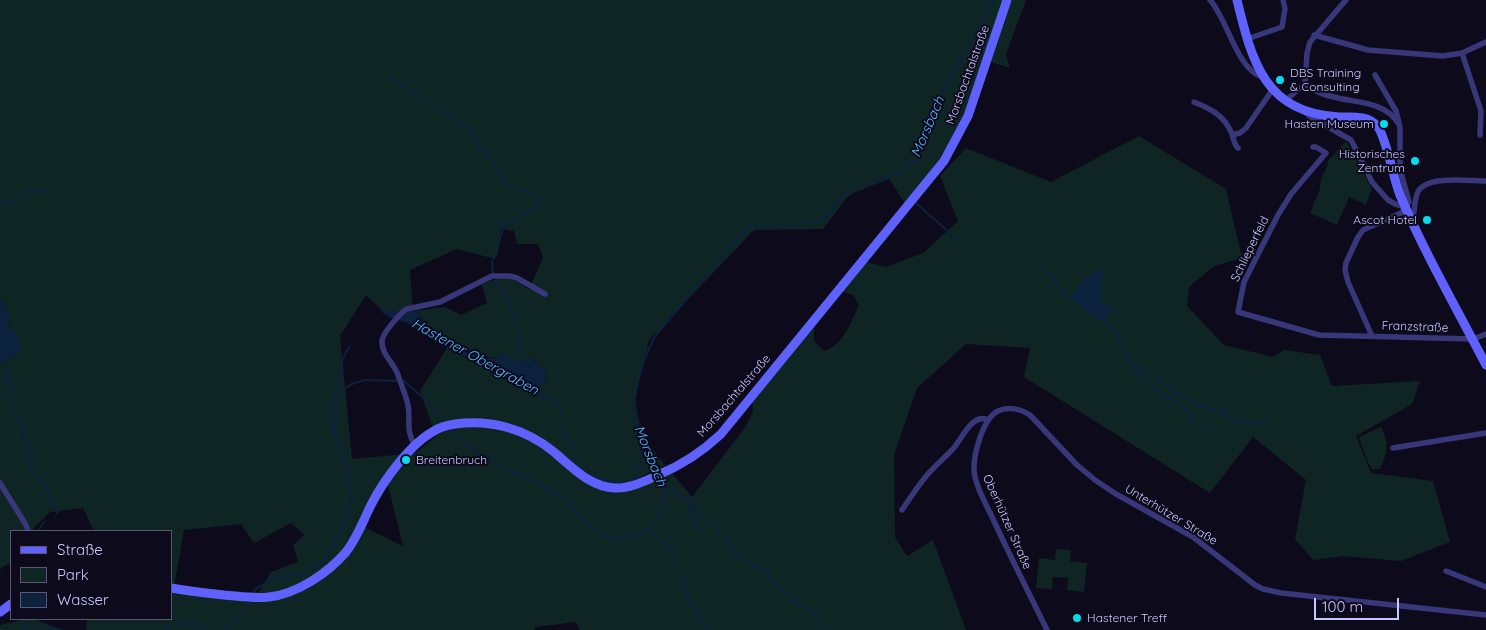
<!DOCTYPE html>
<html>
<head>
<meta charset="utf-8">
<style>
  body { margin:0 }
  #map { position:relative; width:1486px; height:630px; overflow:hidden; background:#0d0b1b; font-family:Quicksand,sans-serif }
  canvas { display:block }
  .legend { position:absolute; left:10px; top:530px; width:162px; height:90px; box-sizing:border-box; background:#0d0b1b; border:1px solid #595676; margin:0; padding:6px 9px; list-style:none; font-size:15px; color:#cbc6fe }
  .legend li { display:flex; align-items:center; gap:10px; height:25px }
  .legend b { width:25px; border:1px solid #595676 }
  .scale { position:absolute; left:1314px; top:598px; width:85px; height:22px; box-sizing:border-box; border:2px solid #cbc6fe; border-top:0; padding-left:6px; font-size:15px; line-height:18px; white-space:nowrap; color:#cbc6fe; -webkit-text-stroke:4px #0d0b1b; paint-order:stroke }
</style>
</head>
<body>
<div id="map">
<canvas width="1486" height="630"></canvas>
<ul class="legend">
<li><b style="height:6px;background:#5f61fc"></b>Straße</li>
<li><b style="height:14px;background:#0e2523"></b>Park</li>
<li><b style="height:14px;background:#0c213e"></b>Wasser</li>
</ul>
<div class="scale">100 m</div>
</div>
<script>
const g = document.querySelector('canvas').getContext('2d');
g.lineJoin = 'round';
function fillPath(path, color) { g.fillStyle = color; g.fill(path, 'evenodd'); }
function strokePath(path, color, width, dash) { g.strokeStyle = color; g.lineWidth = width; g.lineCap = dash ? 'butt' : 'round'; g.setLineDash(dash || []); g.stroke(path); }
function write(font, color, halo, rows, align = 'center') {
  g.font = font + ' Quicksand,sans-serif'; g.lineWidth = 4; g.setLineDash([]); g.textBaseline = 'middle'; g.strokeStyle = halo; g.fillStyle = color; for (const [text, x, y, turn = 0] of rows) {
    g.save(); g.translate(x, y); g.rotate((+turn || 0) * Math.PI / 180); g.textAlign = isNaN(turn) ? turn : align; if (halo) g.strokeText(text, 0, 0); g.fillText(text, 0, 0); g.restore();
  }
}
fillPath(new Path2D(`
  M0 0H1003L960 125 947 150 905 203 889 179 856 192 847 197 823 229 754 230 649 340 635 399 641 433 665 465 634 480 639 488 672 473 692 497 744 429 753 412 752 402 814 327V341L824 351C844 345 850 323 859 305L853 295 842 291 867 262 886 267 923 253 958 221 940 176 966 148 1051 182 1139 136 1226 189 1242 258 1214 266 1189 287 1187 306 1224 345 1273 357 1284 350 1320 355 1332 386 1420 381 1412 404 1356 436 1371 473 1433 481 1450 542 1401 561 1343 556 1313 560 1295 539 1306 480 1253 437 1210 493 1024 377 1030 348 966 344 917 388 894 455 895 537 907 556 933 540 966 630H580L576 622 535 627 534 630H86L87 619H171V531H94L83 508 50 512 31 531H11V563L2 567 0 570V362L18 354 16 335 5 331 10 326 6 308 0 297ZM501 229 514 231 517 244H538L543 258 529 289C511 277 502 274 482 285L487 303 461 315 445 307 413 311 410 270 457 249 495 259ZM366 295 381 309 404 314 413 311 416 312 443 340 457 348 461 347 479 355 493 358 499 356H507L521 363 530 359C541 361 543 370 547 379L540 386 526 384 510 375 506 379 447 348 420 391 436 436 416 453 352 459 340 336ZM388 485 403 546 364 527ZM291 523 304 535 293 545 298 562 271 572 254 600 173 593 184 530 241 524 254 543Z
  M1012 0H1026L1006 54 1010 68 991 62Z
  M1346 141 1372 189 1366 205 1349 197 1337 225 1310 213 1320 189 1321 179 1328 164 1327 162Z
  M1381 427C1389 443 1388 453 1380 469H1372L1367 460 1359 437Z
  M1056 549 1071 550 1070 561 1087 563 1084 592 1067 590 1068 578 1053 577 1052 589 1036 588 1039 558 1055 560Z
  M26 619H34L62 630H0V625Z`), '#0e2523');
fillPath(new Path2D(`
  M1103 269 1101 302 1114 309 1101 322 1071 298 1088 274Z
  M0 297 6 308 10 327 6 330 12 329C18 335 22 347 18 354L0 362Z
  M382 308 404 314 413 311 416 312 443 340 457 348C469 345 482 362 496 358 498 357 500 355 503 354L521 363 530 359C541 362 545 372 547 383 536 391 520 381 510 375L506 379 468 358 447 349 408 323 394 319 383 313 380 309Z`), '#0c213e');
strokePath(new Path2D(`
  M391 78 463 124C465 126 468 127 470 130 475 139 473 147 484 149 488 155 493 160 496 166 499 173 499 179 506 183 517 190 534 190 540 203L538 205 505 225 500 238 496 256 492 261 493 273
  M915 202 958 240
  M0 205 12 202 27 192 48 189
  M498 216 504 227
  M1037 263C1052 273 1059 291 1075 301
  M493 282C516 298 518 337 523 363
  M1102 318C1117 327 1118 347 1129 360 1135 366 1143 369 1149 372
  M3 361 10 382
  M1131 362 1137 372 1147 381
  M507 377 552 399 557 403 563 414
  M1155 377 1194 403 1221 411 1229 419 1254 424 1267 418
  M0 380 10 382 12 396 16 406 14 415 22 423C19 433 23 442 30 449L27 459 31 464V469C39 475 51 493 52 504L59 509 57 513
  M1152 386 1155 391C1163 392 1183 406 1189 413 1191 416 1192 420 1196 423H1199L1211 431
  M564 425C565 436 571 443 574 454 575 458 575 462 577 465 586 477 627 491 637 475 640 469 640 450 641 441
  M450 429C456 435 462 442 470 447 483 457 499 465 513 472 529 480 546 485 561 496 578 509 588 533 610 537 625 540 650 535 657 520 663 503 668 493 660 476
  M335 434 332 432C326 410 336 398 340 379 342 364 341 359 350 346
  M658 472C651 460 642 447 638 434 627 405 642 362 655 336L749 226 788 227 824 218 850 190 901 173 917 159 946 85 984 19 992 0
  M665 486 680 496 688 499 698 515 721 531
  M691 503C684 513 697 527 704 533
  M649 530C660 540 677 551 677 567
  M38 531 44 522
  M726 537 733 553 742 557 755 567 769 573 771 580 790 596V600C799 603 806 608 814 612L818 622 824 630
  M681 576C688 600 694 610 709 630
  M251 595 257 588 269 581 277 577 303 574 325 559 344 525 351 499 346 467 335 434 337 402 342 390 352 384 364 380 404 381 428 402 445 424
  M26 626 28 619
  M20 630C33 624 46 627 59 630
  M161 630 180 624H198L207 630
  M223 630 239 618 251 600`), '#0c213e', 2);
strokePath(new Path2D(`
  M1210 0C1228 20 1236 68 1262 77
  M1314 35 1368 50 1443 56 1462 53 1486 42
  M1247 39 1282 27 1285 9 1283 0
  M1462 53 1481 111 1480 135
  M1305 84C1314 91 1323 95 1334 97 1355 103 1385 101 1398 123
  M1286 100 1305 84 1307 53 1310 42 1346 0
  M1194 102C1211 109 1224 115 1232 134 1234 140 1234 144 1238 148
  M1307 113 1309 116 1351 140 1372 182 1388 200 1395 204 1406 207
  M1232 135 1240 133 1246 128 1273 89
  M1313 147H1316L1326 153 1291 194 1278 215 1244 282 1238 312 1319 335 1473 339 1486 334
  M1412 221C1415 212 1414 203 1417 194 1424 174 1468 181 1486 181
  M1372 336 1348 282 1345 270 1346 263 1358 237 1363 230 1401 213 1409 202 1400 169V127L1396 111 1375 75
  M415 445C405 431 411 420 408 405 406 395 401 385 398 375 394 363 381 354 382 341 382 334 400 313 407 309L440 302 492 276H510L517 278 545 294
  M1393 448 1486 433
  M0 483 26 525 28 531
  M902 510C910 498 918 486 927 475 935 466 944 458 952 450 961 441 972 412 988 420
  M1446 571 1486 587
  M1047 630C1029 593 1010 556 993 519 987 506 978 491 975 477 971 460 982 419 998 411 1008 406 1021 409 1030 415L1077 465 1095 480 1116 494 1193 537 1255 585 1263 589 1281 593 1486 615`), '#37377a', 5.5);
strokePath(new Path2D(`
  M1237 0C1252 62 1265 113 1339 117 1352 117 1369 115 1378 127 1387 140 1393 178 1400 195 1425 254 1457 309 1486 365
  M171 588C189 591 206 593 224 595 238 596 254 599 269 597 297 594 328 573 346 552 357 538 363 521 371 505 383 481 410 444 434 431 440 427 448 425 455 424 491 419 526 429 554 452 572 467 590 487 615 488 629 489 646 481 658 475 682 465 702 452 721 434L944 161 968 116 1007 0
  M0 612 11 604`), '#5f61fc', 9);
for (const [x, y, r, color] of [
  [1280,80,5,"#04dcec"],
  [1384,124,5,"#04dcec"],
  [1415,161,5,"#04dcec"],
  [1427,220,5,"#04dcec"],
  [406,460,5,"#04dcec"],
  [1077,618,5,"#04dcec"]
]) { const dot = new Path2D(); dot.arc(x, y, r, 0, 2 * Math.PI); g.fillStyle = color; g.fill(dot); strokePath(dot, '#0d0b1b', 2); }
write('12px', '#cbc6fe', '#0d0b1b', [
  ["DBS Training",1290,73],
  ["& Consulting",1290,87],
  ["Hasten Museum",1374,124,"right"],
  ["Historisches",1405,154,"right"],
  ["Zentrum",1405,168,"right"],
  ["Ascot Hotel",1417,220,"right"],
  ["Breitenbruch",416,460],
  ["Hastener Treff",1087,618]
], 'left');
write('12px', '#cbc6fe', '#0d0b1b', [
  ["Morsbachtalstraße",968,75,-70],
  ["Schlieperfeld",1250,249,-64],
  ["Franzstraße",1415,327,2],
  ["Morsbachtalstraße",734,396,-49],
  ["Unterhützer Straße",1171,515,31],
  ["Oberhützer Straße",1007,522,66]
]);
write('italic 14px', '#57b5fc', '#0d0b1b', [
  ["Morsbach",928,127,-67],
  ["Hastener Obergraben",475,357,29],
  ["Morsbach",650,456,68]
]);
</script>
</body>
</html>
